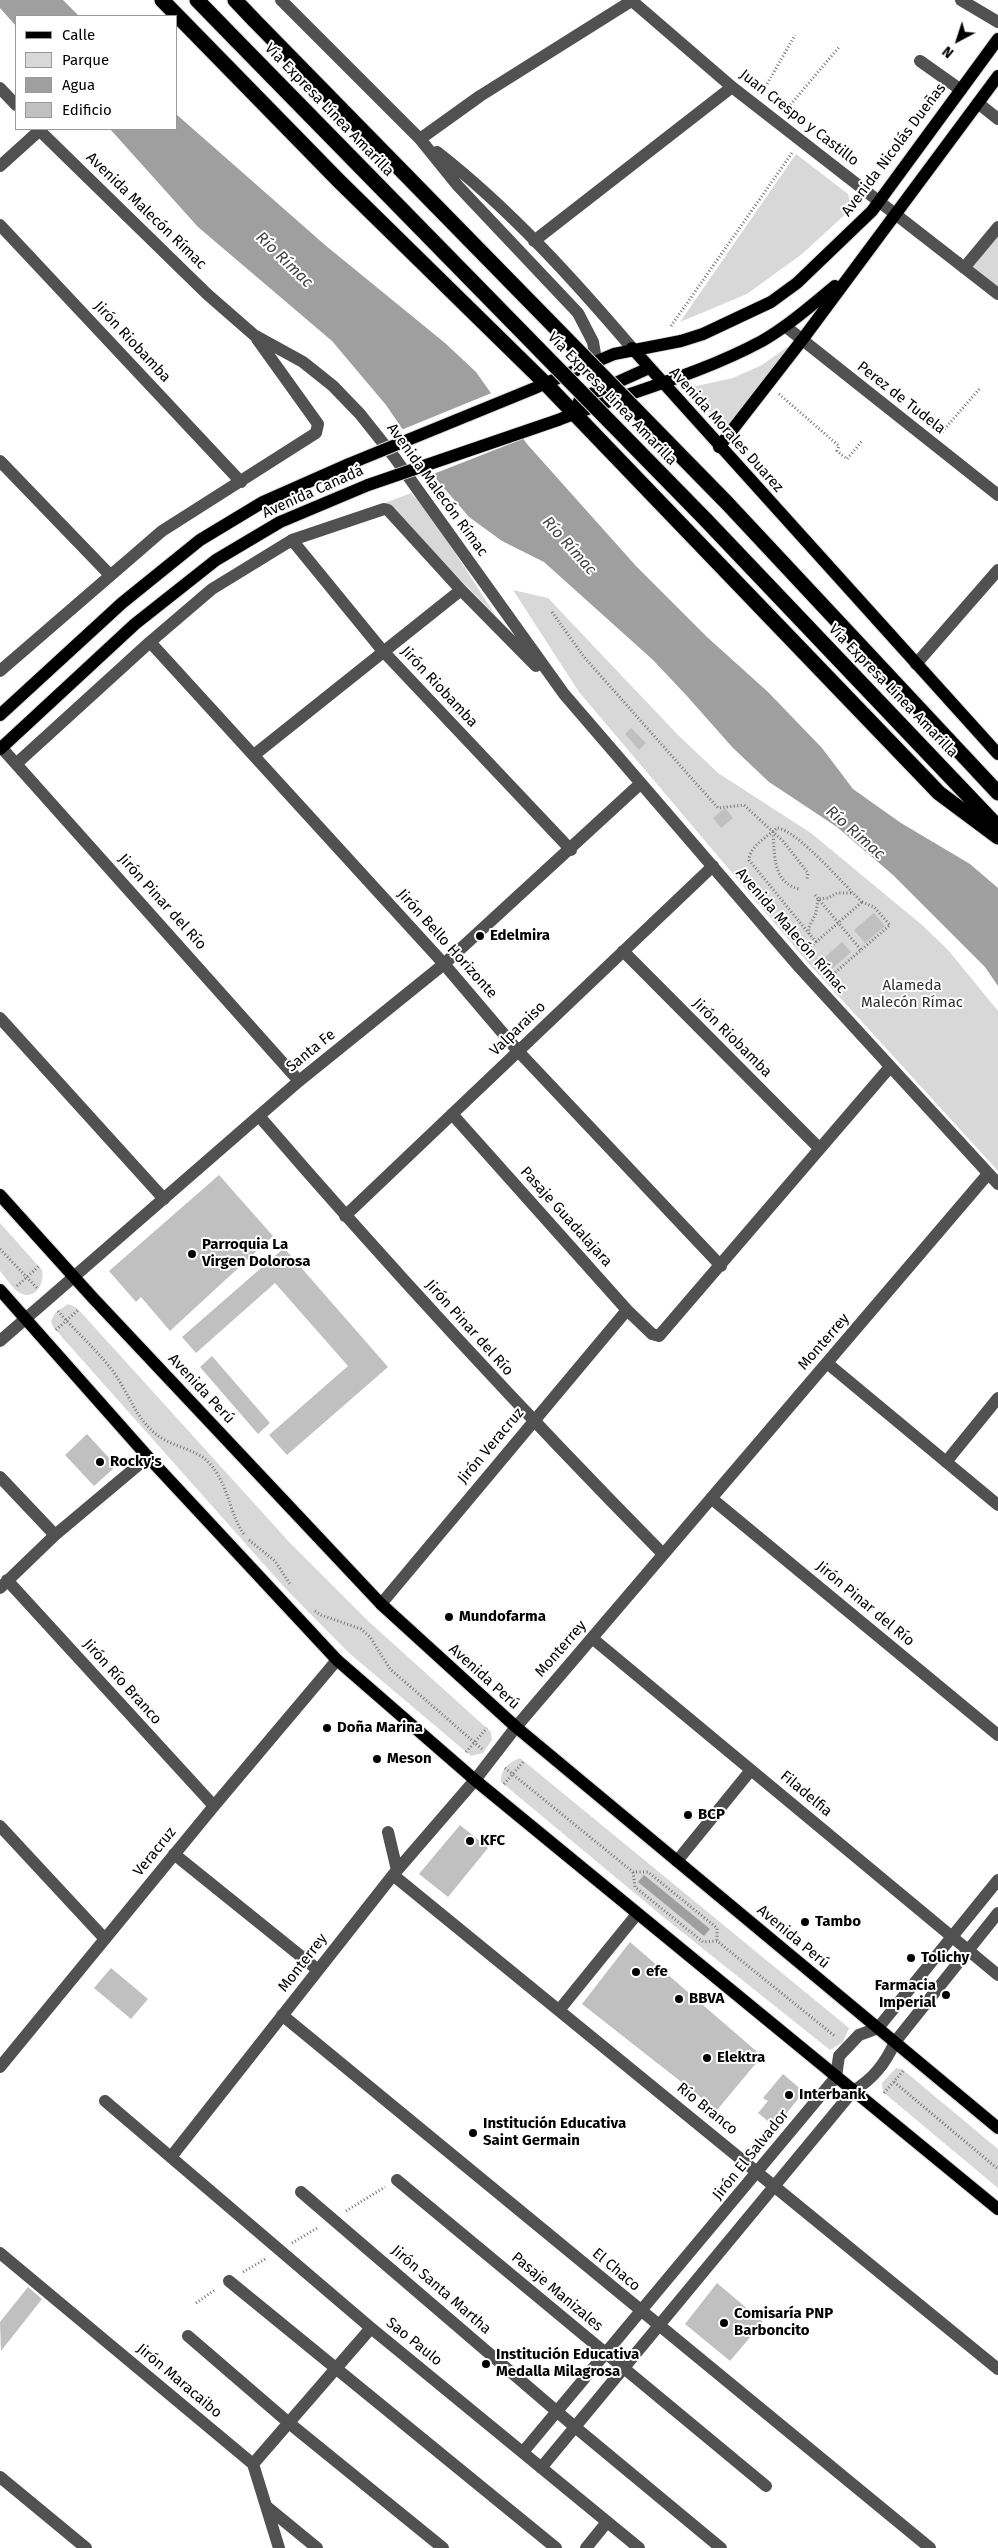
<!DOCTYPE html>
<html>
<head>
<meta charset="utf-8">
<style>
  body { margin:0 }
  #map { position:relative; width:998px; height:2548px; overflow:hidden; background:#fff; font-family:"Fira Sans",sans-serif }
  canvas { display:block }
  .legend { position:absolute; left:15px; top:15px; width:162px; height:115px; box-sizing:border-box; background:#fff; border:1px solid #999; margin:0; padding:6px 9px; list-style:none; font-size:15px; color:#000 }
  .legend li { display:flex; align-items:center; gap:10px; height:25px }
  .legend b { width:25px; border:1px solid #999 }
  .north { position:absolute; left:933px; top:15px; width:50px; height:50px; -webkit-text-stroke:4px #fff; paint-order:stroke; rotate:220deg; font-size:14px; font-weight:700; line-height:20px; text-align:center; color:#000 }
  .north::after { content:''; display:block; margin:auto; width:18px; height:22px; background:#000; clip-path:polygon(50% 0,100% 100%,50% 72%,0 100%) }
</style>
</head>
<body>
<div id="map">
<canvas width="998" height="2548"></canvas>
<ul class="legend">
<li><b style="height:6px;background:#000"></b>Calle</li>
<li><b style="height:14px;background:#d8d8d8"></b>Parque</li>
<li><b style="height:14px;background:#9f9f9f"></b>Agua</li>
<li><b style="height:14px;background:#c0c0c0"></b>Edificio</li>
</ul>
<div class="north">N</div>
</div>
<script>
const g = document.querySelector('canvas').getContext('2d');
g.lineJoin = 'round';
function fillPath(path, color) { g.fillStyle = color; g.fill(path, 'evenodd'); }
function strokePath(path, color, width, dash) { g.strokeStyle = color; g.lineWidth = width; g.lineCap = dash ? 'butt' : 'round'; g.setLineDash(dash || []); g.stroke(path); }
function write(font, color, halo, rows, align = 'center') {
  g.font = font + ' "Fira Sans",sans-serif'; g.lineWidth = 4; g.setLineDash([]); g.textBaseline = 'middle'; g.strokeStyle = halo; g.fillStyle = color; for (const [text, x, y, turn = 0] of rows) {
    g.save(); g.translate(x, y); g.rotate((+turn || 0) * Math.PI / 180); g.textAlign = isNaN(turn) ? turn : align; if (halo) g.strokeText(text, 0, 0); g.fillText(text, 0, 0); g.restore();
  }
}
fillPath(new Path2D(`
  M796 154 848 194 851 209 802 254 747 294 680 322Z
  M998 233V287L971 266Z
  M801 337 726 430 687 388 733 378 762 365Z
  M411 493 428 511 496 616 385 503Z
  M513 590 548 598 677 734 718 773 811 833 922 925 949 951 998 1011V1171L811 966 579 692Z
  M0 1223 42 1270C45 1282 36 1301 20 1293 12 1288 6 1278 0 1271Z
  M68 1304 77 1308 291 1544 367 1620 491 1732 492 1740 483 1753 471 1756 349 1653 285 1588 53 1327 51 1321 55 1313Z
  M520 1758 849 2028 843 2042 830 2050 667 1920 501 1782C500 1770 509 1762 520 1758Z
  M896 2068 902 2069 998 2149V2188L883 2092 882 2083Z`), '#d8d8d8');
fillPath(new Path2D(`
  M0 0H63L79 16H16V26L0 8Z
  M176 114 325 245 445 343 476 372 527 444 636 566 707 637 768 692 822 748 853 789 901 823 970 864 998 888V986L985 967 893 875 837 827 769 782 733 748 686 695 653 660 544 562 502 541 469 517 438 481 386 405 332 341 198 227 110 129H176Z
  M644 1875 710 1929 704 1936 638 1882Z`), '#9f9f9f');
fillPath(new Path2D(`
  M494 392 525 438 431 475 401 430Z`), '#fff');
fillPath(new Path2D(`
  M631 728 646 743 639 750 625 734Z
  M725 808 733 818 721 828 713 818Z
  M874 913 885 926 865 943 854 930Z
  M842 942 851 952 832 969 823 959Z
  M219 1175 273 1236 170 1331 141 1297 136 1302 109 1271Z
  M284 1248 388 1367 287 1455 269 1435 348 1366 275 1283 196 1353 182 1337Z
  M212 1356 270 1423 258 1434 200 1367Z
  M87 1434 111 1460 113 1469 94 1486 65 1455Z
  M460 1825 488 1848 448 1897 419 1874Z
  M630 1942 762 2056 717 2110 582 2004Z
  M111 1968 148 1999 131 2019 94 1988Z
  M783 2074 804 2092 775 2127 758 2113 768 2101 763 2098Z
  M717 2283 763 2322 730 2361 685 2324Z
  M28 2287 42 2299 1 2351 0 2322Z`), '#c0c0c0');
const major = new Path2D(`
  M632 348 998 754
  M537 387 614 354 681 341 703 334 771 302 797 283 872 211 998 39
  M574 413 580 399 649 368
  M558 420C626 393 697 376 762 341 788 326 812 305 835 286
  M719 447 802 340 998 76
  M0 715 122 603 200 540 263 502 349 464
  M0 749 135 624 216 560 280 522 368 485
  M0 1195 93 1298 381 1604 516 1727 998 2128
  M0 1290 148 1457 337 1660 475 1780 998 2209`);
const highway = new Path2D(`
  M162 0 339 181 545 383 939 793 998 837
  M197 0 237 41
  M235 0 254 20
  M727 503 998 793
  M705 519 998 827`);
strokePath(major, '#dbdbdb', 14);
strokePath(highway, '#dbdbdb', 17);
strokePath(new Path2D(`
  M762 93 795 35
  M786 110 840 46
  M671 326 792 153
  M779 394 839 446 837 451 847 459 862 441
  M942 432 981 387
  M552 612 584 657 718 808 744 805 783 841 808 873 807 879
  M773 832C775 855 772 882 799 889
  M815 895 861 950
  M862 902 874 907 890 925 831 976 808 949Z
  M809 934V927L816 913 818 899 828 898 837 893H852
  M816 942 749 860C749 847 768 836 777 828 796 829 846 887 862 902
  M0 1249 37 1288
  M17 1286 39 1266
  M58 1311C75 1331 96 1349 112 1370 128 1391 135 1418 157 1435 174 1448 196 1448 210 1464 229 1485 229 1514 245 1536
  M56 1330 78 1310
  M249 1540 275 1561 290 1584
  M315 1611 321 1615 361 1629 370 1637 390 1669 482 1749
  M466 1752 487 1728
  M505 1768 633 1872H648L717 1928V1941
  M504 1784 524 1761
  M633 1872 635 1887 703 1942 717 1941 836 2037
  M894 2082 998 2169
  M884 2093 904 2070
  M346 2211 385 2187
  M292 2243 319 2227
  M243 2272 267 2258
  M196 2303 216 2289`), '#737373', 3, [1, 2.5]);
strokePath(new Path2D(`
  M281 0 420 139 458 186 578 313 593 342 596 360
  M631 0 732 87 998 294
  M961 0 998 22
  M920 61 961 90
  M0 88 16 105
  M978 103 998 119
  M38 129 207 294 254 335 303 362 333 386 360 414 395 458 564 694 800 968 998 1184
  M420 139 480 96 633 0
  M437 152C510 209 573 279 632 348
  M0 166 40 130
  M0 225 241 482
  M534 241 732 87
  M964 268 998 227
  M785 326 998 495
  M0 461 110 575
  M292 540 382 650 571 850
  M150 642 444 964 518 1051 721 1266
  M916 664 998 570
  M0 671 162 531 316 433 318 424 257 339
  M0 746 299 1081
  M254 755 461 590
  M16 764 150 642 212 589 292 540 384 509 388 510 461 590 536 666
  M623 951 819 1148
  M0 1018 164 1199
  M452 1114 627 1310 652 1334 659 1336 890 1067
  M259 1116C389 1267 524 1413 663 1554
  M345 1216 713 866
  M0 1341 299 1081 444 964 640 784
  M827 1363 998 1505
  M946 1462 998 1398
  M0 1477 55 1535
  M711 1498 998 1735
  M7 1580 214 1806
  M0 1588 55 1535 148 1457
  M381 1604 627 1310
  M592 1638 998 1975
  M0 1826 105 1939
  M388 1832 397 1870
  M174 1854 318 1970
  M677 1861 751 1770
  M393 1875 998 2369
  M560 2009 637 1914
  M282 2015 930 2548
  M0 2067 214 1806 337 1660
  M105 2101 371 2328 639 2548
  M171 2157 393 1875 475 1780 516 1727 988 1174
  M397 2180 766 2486
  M301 2192 575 2427 721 2548
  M0 2253 253 2464 279 2548
  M229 2281 556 2548
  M188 2336 289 2423 443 2548
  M523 2452 836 2077 839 2056 859 2035 878 2028 998 1880
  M253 2464 371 2328
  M541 2468 853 2091C873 2079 885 2064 895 2042L998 1913
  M0 2477 86 2548
  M267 2507 317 2548
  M586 2548 607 2522`), '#515151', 12);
strokePath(major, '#000', 12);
strokePath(highway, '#000', 15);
const majorBridge = new Path2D(`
  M349 464 535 388
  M368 485 558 420`);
const highwayBridge = new Path2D(`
  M254 20 727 503
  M237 41 705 519`);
strokePath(majorBridge, '#dbdbdb', 14, []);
strokePath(highwayBridge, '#dbdbdb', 17, []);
strokePath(majorBridge, '#000', 12);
strokePath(highwayBridge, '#000', 15);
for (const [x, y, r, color] of [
  [480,936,5,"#000"],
  [192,1254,5,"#000"],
  [100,1462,5,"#000"],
  [449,1617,5,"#000"],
  [327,1728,5,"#000"],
  [377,1759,5,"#000"],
  [688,1815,5,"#000"],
  [470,1841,5,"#000"],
  [805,1922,5,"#000"],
  [911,1958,5,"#000"],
  [636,1972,5,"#000"],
  [946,1995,5,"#000"],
  [679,1999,5,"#000"],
  [707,2058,5,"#000"],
  [789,2095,5,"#000"],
  [473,2133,5,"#000"],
  [724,2323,5,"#000"],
  [486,2364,5,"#000"]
]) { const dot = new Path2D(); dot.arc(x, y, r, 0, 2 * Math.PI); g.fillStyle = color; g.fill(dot); strokePath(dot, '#fff', 2); }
write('15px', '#000', '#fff', [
  ["Vía Expresa Línea Amarilla",329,110,46],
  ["Juan Crespo y Castillo",799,118,38],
  ["Avenida Nicolás Dueñas",894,150,-53],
  ["Avenida Malecón Rímac",146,211,44],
  ["Jirón Riobamba",132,342,47],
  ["Perez de Tudela",901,398,38],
  ["Vía Expresa Línea Amarilla",612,399,46],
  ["Avenida Morales Duarez",726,430,48],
  ["Avenida Malecón Rímac",437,490,54],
  ["Avenida Canadá",313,492,-24],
  ["Jirón Riobamba",439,687,47],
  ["Vía Expresa Línea Amarilla",893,691,46],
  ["Jirón Pinar del Río",162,902,48],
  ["Avenida Malecón Rímac",791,931,49],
  ["Jirón Bello Horizonte",447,944,48],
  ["Valparaiso",518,1029,-44],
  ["Jirón Riobamba",732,1038,45],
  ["Santa Fe",311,1051,-39],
  ["Pasaje Guadalajara",566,1217,48],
  ["Jirón Pinar del Río",469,1328,48],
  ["Monterrey",824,1342,-49],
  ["Avenida Perú",201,1389,47],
  ["Jirón Veracruz",491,1446,-50],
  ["Jirón Pinar del Río",865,1604,40],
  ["Monterrey",561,1649,-49],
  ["Avenida Perú",484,1677,42],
  ["Jirón Río Branco",122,1682,48],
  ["Filadelfia",806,1794,40],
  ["Veracruz",155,1852,-51],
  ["Avenida Perú",793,1937,40],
  ["Monterrey",303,1963,-52],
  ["Río Branco",707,2109,39],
  ["Jirón El Salvador",751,2155,-51],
  ["El Chaco",616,2270,40],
  ["Jirón Santa Martha",441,2290,41],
  ["Pasaje Manizales",557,2292,40],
  ["Sao Paulo",414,2342,39],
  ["Jirón Maracaibo",179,2381,40]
]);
write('bold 15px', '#000', '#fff', [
  ["Edelmira",490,936],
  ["Parroquia La",202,1245],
  ["Virgen Dolorosa",202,1262],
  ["Rocky's",110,1462],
  ["Mundofarma",459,1617],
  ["Doña Marina",337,1728],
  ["Meson",387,1759],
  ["BCP",698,1815],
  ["KFC",480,1841],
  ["Tambo",815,1922],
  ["Tolichy",921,1958],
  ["efe",646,1972],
  ["Farmacia",936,1986,"right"],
  ["Imperial",936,2003,"right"],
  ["BBVA",689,1999],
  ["Elektra",717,2058],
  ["Interbank",799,2095],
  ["Institución Educativa",483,2124],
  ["Saint Germain",483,2141],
  ["Comisaría PNP",734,2314],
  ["Barboncito",734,2331],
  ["Institución Educativa",496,2355],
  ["Medalla Milagrosa",496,2372]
], 'left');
write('15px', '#2f2f2f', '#fff', [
  ["Alameda",912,986],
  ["Malecón Rímac",912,1003]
]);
write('italic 16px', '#404040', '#fff', [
  ["Río Rímac",284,260,44],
  ["Río Rímac",569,546,48],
  ["Río Rímac",855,833,41]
]);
</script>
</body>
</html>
